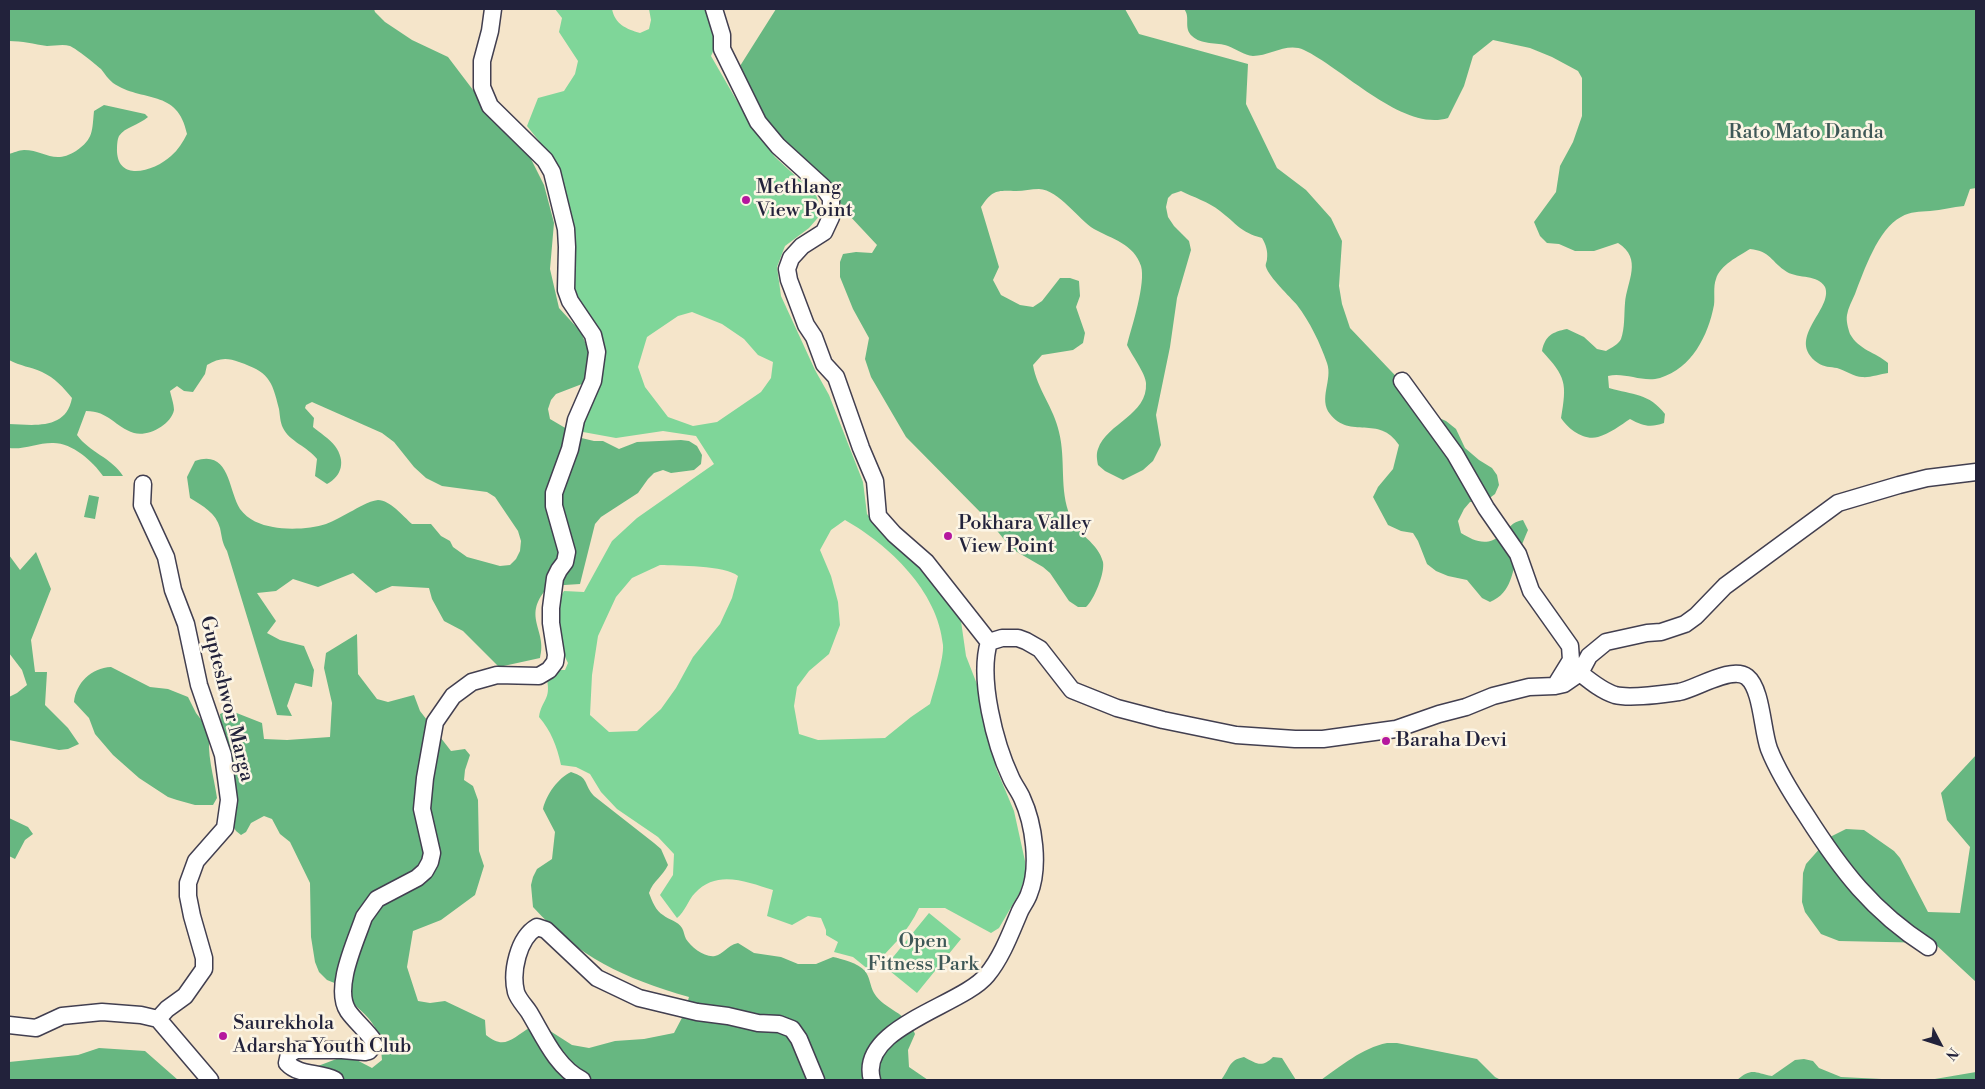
<!DOCTYPE html>
<html>
<head>
<meta charset="utf-8">
<style>
  body { margin:0 }
  #map { position:relative; width:1985px; height:1089px; overflow:hidden; background:#f5e5ca; font-family:"Libre Bodoni",serif }
  canvas { display:block }
  .frame { position:absolute; inset:0; border:10px solid #22223b; pointer-events:none }
  .north { position:absolute; left:1915px; top:1019px; width:50px; height:50px; -webkit-text-stroke:4px #fcf5e5; paint-order:stroke; rotate:130deg; font-size:14px; font-weight:700; line-height:20px; text-align:center; color:#22223b }
  .north::after { content:''; display:block; margin:auto; width:18px; height:22px; background:#22223b; clip-path:polygon(50% 0,100% 100%,50% 72%,0 100%) }
</style>
</head>
<body>
<div id="map">
<canvas width="1985" height="1089"></canvas>
<div class="frame"></div>
<div class="north">N</div>
</div>
<script>
const g = document.querySelector('canvas').getContext('2d');
g.lineJoin = 'round';
function fillPath(path, color) { g.fillStyle = color; g.fill(path, 'evenodd'); }
function strokePath(path, color, width, dash) { g.strokeStyle = color; g.lineWidth = width; g.lineCap = dash ? 'butt' : 'round'; g.setLineDash(dash || []); g.stroke(path); }
function write(font, color, halo, rows, align = 'center') {
  g.font = font + ' "Libre Bodoni",serif'; g.lineWidth = 5; g.setLineDash([]); g.textBaseline = 'middle'; g.strokeStyle = halo; g.fillStyle = color; for (const [text, x, y, turn = 0] of rows) {
    g.save(); g.translate(x, y); g.rotate((+turn || 0) * Math.PI / 180); g.textAlign = isNaN(turn) ? turn : align; if (halo) g.strokeText(text, 0, 0); g.fillText(text, 0, 0); g.restore();
  }
}
fillPath(new Path2D(`
  M555 9H612C615 24 626 29 640 33L649 29 651 20 649 9H710V27L716 45 711 56 741 108 775 157 816 195 822 213 809 228 785 246 777 267 781 296 815 370 829 395 863 482 867 514 880 530 924 567 961 621 966 656 980 692 996 768 1014 811 1025 861V876L1020 892 999 928 991 933 945 908H919C908 932 888 951 869 970L853 957 834 952 838 942 826 935V930L821 918 808 916 792 925 767 916 773 890C747 882 717 869 695 893 688 900 685 912 677 918L660 895 673 875 674 854 658 837 617 809 601 792 590 774 576 767 561 765C557 746 551 731 539 717 542 699 551 700 547 680L558 670H565L568 663C559 646 552 607 564 591L584 592 612 541 637 518 714 464 696 436 663 431 616 438 583 432V413L600 384 573 284 575 246 565 199 539 141 527 126 538 98 564 91 575 74 578 61 559 32 562 18ZM692 312 722 324 744 339 758 355 773 362 771 378 761 392 717 422 693 426 668 417 645 387 638 367 647 337 678 316ZM845 520C889 545 938 591 943 645 944 658 934 690 930 704L911 717 885 738 818 740 799 734 794 706 797 687 809 671 829 654 840 625 838 602 831 576 820 550 831 530ZM660 565C677 566 725 565 738 576L732 598 720 624 693 657 676 688 661 709 637 731 609 732 590 715 592 675 598 636 616 597 632 578Z
  M929 913 961 939 917 993 885 967Z`), '#7fd699');
fillPath(new Path2D(`
  M9 9H374L375 12 385 22 412 40 448 57 492 115 528 153 544 185 554 223 550 269 559 308 581 332 593 362 591 374 582 384 556 394 551 400 548 409 550 419 567 429 573 436 594 441H603L619 449 637 442 681 440 689 441 697 446 702 455 701 464 694 470 671 473 663 470 654 473 648 479 638 493 601 517 595 524 580 584 549 586C520 617 548 629 540 658L499 667 463 631 444 621 432 599 429 588 392 586 376 593 353 573 318 587 293 579 276 591 257 593 276 621 267 633 280 640 304 646 314 670 312 687 295 683 287 706 292 716 277 715 227 551C222 543 222 537 220 528 216 513 203 506 190 498L187 477 195 461C230 449 228 490 240 509 248 520 261 525 273 527 287 530 312 529 326 524 334 521 342 516 350 512 358 508 368 501 378 500 390 500 403 516 412 524H431L441 536 450 541 453 547 467 557 500 566 510 565 516 559 520 551 521 541 518 531 495 497 487 492 442 486 426 478 414 467 394 442 382 433 312 402 306 405 305 408 314 418 313 427C320 433 330 439 335 446 346 461 342 476 327 484L315 476 317 459C308 447 289 441 283 428 280 422 280 415 279 409 272 379 268 372 239 362 227 357 218 358 207 365L205 374 193 392 184 391 177 386 170 391C171 396 174 404 174 410 171 425 148 437 134 433 115 427 109 411 86 411L77 435C89 452 112 458 123 476H103C93 461 71 442 52 443 37 443 23 450 9 448V424C35 425 66 430 72 398 63 387 55 378 42 372 31 367 20 366 9 360V154C13 153 19 150 24 150 44 150 54 165 76 151 94 139 92 130 94 111L104 105 145 114 148 117C139 125 125 127 119 136 117 140 117 147 117 152 119 183 156 170 171 156 178 150 183 142 187 134 178 88 142 103 113 83 108 79 105 74 101 69 95 64 77 49 70 46 63 44 54 46 47 46 34 44 22 41 9 41Z
  M776 9H1125L1139 34 1248 64 1246 104 1277 168 1306 190 1331 218 1342 241 1339 286 1342 304 1350 328 1410 391 1423 411 1446 421 1456 429 1465 448 1479 460 1492 468 1497 475 1499 485 1495 494 1487 500 1470 502 1464 509 1458 521 1461 533C1474 541 1487 547 1501 535 1510 528 1511 522 1523 520L1528 530C1525 537 1522 544 1519 552 1511 572 1513 592 1490 602L1482 598 1467 580 1448 576 1436 571 1427 564 1418 541 1413 533 1401 531 1388 525 1373 497 1378 487 1393 469 1399 445C1379 414 1350 440 1330 414 1318 399 1333 380 1327 363 1320 343 1310 322 1297 305 1290 297 1269 277 1266 267 1265 264 1267 262 1267 259 1268 251 1266 245 1262 238 1240 232 1237 224 1220 211 1209 202 1193 197 1181 191L1172 194 1168 198 1166 207 1168 217 1174 226 1189 241 1191 250 1177 298 1170 347 1156 415 1161 445 1153 461 1143 470 1123 480 1105 471 1098 465C1097 460 1096 454 1098 449 1107 423 1148 415 1146 383 1146 374 1131 354 1127 345 1132 326 1146 283 1141 266 1134 244 1112 239 1094 229 1078 219 1059 190 1039 189 1031 189 1024 191 1016 191 997 190 992 190 981 207L999 267 993 280 1001 295 1020 305 1033 307 1042 301 1060 278H1070L1079 281 1080 296 1076 307 1085 333 1083 343 1073 350 1042 355 1033 365C1037 389 1054 408 1059 432 1066 460 1059 490 1070 516 1077 535 1098 542 1103 562 1105 573 1094 600 1086 607H1078L1069 601 1050 573 1043 567 1012 549 989 521 906 437 871 377 865 359 869 338 853 309 840 277V262L843 254 856 252 872 253 877 245 848 214 831 190 779 141 739 78 740 66Z
  M1184 9H1976V188L1970 189 1964 206C1953 207 1942 210 1930 211 1919 212 1911 211 1901 217 1878 229 1864 271 1855 294 1852 301 1848 308 1847 315 1846 321 1848 328 1850 334 1859 350 1875 352 1888 363V373C1880 374 1869 378 1862 377 1855 377 1844 370 1837 368 1831 367 1823 367 1818 363 1784 339 1834 309 1825 287 1818 274 1799 279 1787 272 1771 262 1771 251 1750 249 1739 256 1720 265 1716 279 1713 287 1715 297 1714 305 1708 336 1692 368 1660 378 1643 383 1625 372 1608 376L1609 388C1633 395 1649 393 1665 414L1664 423C1650 428 1643 426 1630 419 1621 425 1609 434 1598 437 1584 441 1568 429 1561 418 1567 383 1566 377 1542 351 1545 336 1552 332 1567 329L1584 337 1597 349 1606 351C1611 348 1619 344 1621 339 1625 328 1624 314 1625 303 1627 281 1643 259 1618 243L1594 251H1575L1559 244 1547 243 1540 236 1534 222 1556 192 1560 166 1573 142 1582 116V78L1578 71 1552 57 1530 48 1493 40 1473 56 1464 86 1448 118C1403 132 1344 69 1304 50 1287 42 1270 56 1253 56 1244 55 1236 49 1228 46 1217 42 1201 45 1192 36 1183 28 1191 17 1184 9Z
  M89 495 99 497 95 519 84 517Z
  M36 552 51 589 31 640 35 672H47L45 705 68 728 79 744 68 749 59 750 9 740V697L17 693 27 685 22 670 9 653V555L20 570Z
  M357 634 358 674 377 699 388 702 414 695 420 711 451 751 465 749 470 755 465 770 464 780 473 786 478 800 479 851 484 866 475 895 441 920 413 931 407 967 418 1001 430 1003 445 1001 485 1020 486 1035C505 1051 513 1037 531 1027L547 1029 572 1045 589 1048 615 1041 644 1039 674 1033 684 1014 689 997C623 978 580 958 533 907L531 885 533 877 537 869 552 859 555 832 543 809C546 795 558 778 571 772 590 778 583 784 594 796L654 843 661 849 668 865C663 876 653 881 649 893 652 901 656 911 663 915 669 920 678 921 682 928 684 931 684 935 686 939 691 947 705 958 715 956 724 954 726 946 738 943L754 953 781 957 798 964H816L833 957C842 959 858 963 865 971 870 977 870 986 874 993 885 1011 907 1011 915 1034L908 1050 909 1067 928 1080H280L306 1078 318 1066 347 1055 372 1068 382 1060C380 1024 371 1020 346 997L347 988 327 980 319 972 315 962 311 937 310 883 290 842 280 834 272 819 264 816 251 823 246 832 241 835 236 831 233 826 220 714 229 710 262 723 264 739 287 740 330 737 332 703 324 668 326 653Z
  M111 667 150 687 168 689 188 697 196 713 210 731C206 753 214 776 217 798L213 805H195L177 800 168 797 139 778 113 755 95 734 89 718 74 702C76 683 91 668 111 667Z
  M1976 755V982L1934 943 1839 941 1821 934 1805 912 1802 902 1803 873 1806 864 1830 837 1846 829 1864 830 1894 851 1900 858 1928 912 1960 913 1970 847 1947 820 1941 793Z
  M9 818 28 827 33 834 25 840 15 859 9 856Z
  M1387 1043H1397L1477 1059 1495 1077 1501 1080H1321C1341 1066 1362 1048 1387 1043Z
  M99 1048 145 1051 178 1080H9V1062L78 1055Z
  M1244 1057C1257 1064 1262 1068 1273 1057L1282 1058 1296 1080H1221C1230 1069 1228 1060 1244 1057Z
  M1804 1059 1813 1061 1819 1068 1841 1077 1902 1080H1737C1752 1067 1755 1073 1772 1076L1795 1060Z
  M1976 1072V1080H1929Z`), '#67b781');
const minor = new Path2D(`
  M714 9 722 35V49L758 122 778 146 823 187 831 198V217L824 232 802 246 791 258 787 269 789 280 806 325 814 337 824 364 836 377 861 448 875 481 878 516 894 534 926 562 989 642
  M1402 381 1455 454 1486 508 1518 554 1531 591 1570 646 1571 660 1555 686
  M143 484 142 505 166 557 173 590 186 624 199 685 223 755 229 800 225 828 196 861 188 883V896L192 916 204 958V969L185 996 167 1009 158 1019
  M989 642 1002 638H1018L1026 641 1040 649 1072 690 1117 708 1163 720 1236 735 1295 739H1323L1396 729 1439 714 1466 707 1493 696 1529 687 1555 686 1564 684 1580 673 1589 656 1606 642 1647 633 1661 632 1685 624 1696 616 1725 586 1838 503 1899 485 1927 478 1976 472
  M1580 673C1590 681 1602 691 1615 695 1630 699 1663 694 1679 692 1696 689 1732 665 1747 677 1762 689 1762 730 1769 749 1778 772 1792 794 1806 815 1841 870 1872 911 1928 947
  M9 1025 36 1028 62 1016 102 1012 141 1015 158 1019 210 1080
  M335 1080C320 1072 299 1076 287 1063L289 1054 296 1050H342L365 1052 369 1051 374 1045 373 1040C366 1030 355 1021 348 1011 333 988 356 941 364 917L377 899 417 878 425 871 430 862 432 853 422 809 425 778 435 722 453 696 472 682 497 675 539 676 549 670 555 662 556 655 551 623V608L555 578 559 570 565 562 567 552 554 506V493L570 449 576 420 593 381 597 352 593 335 570 301 566 290 567 247 566 229 552 172 545 160 490 106 482 87V61L490 31 493 9
  M582 1080C556 1067 543 1035 529 1012 525 1006 518 999 516 992 511 972 518 938 537 927L546 930 597 978 639 998 697 1012 728 1016 758 1023 779 1024 792 1029 799 1039 816 1080
  M872 1080C857 1027 962 1006 987 975 1002 957 1011 932 1020 911 1023 905 1027 900 1029 894 1040 867 1034 824 1022 798 1019 791 1014 785 1011 778 995 744 978 679 989 642`);
strokePath(minor, '#423f50', 19);
strokePath(minor, '#fff', 16);
for (const [x, y, r, color] of [
  [746,200,5,"#b5179e"],
  [948,536,5,"#b5179e"],
  [1386,741,5,"#b5179e"],
  [223,1036,5,"#b5179e"]
]) { const dot = new Path2D(); dot.arc(x, y, r, 0, 2 * Math.PI); g.fillStyle = color; g.fill(dot); strokePath(dot, '#fcf5e5', 2); }
write('20px', '#3e5857', '#fcf5e5', [
  ["Rato Mato Danda",1806,133],
  ["Open",923,942],
  ["Fitness Park",923,965]
]);
write('20px', '#22223b', '#fcf5e5', [
  ["Methlang",756,188],
  ["View Point",756,211],
  ["Pokhara Valley",958,524],
  ["View Point",958,547],
  ["Baraha Devi",1396,741],
  ["Saurekhola",233,1024],
  ["Adarsha Youth Club",233,1047]
], 'left');
write('20px', '#22223b', '#fcf5e5', [
  ["Gupteshwor Marga",226,699,76]
]);
</script>
</body>
</html>
